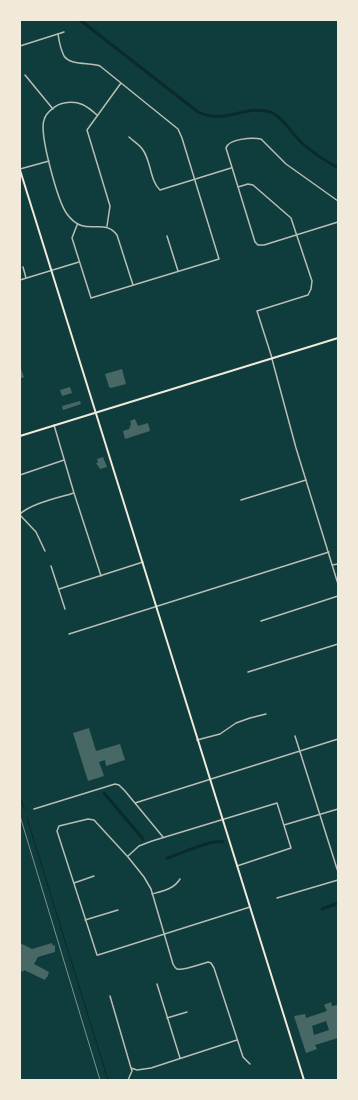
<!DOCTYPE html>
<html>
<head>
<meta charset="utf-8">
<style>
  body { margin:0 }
  #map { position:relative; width:358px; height:1100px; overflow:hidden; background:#0f3d3e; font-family:Barlow,sans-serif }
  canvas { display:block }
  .frame { position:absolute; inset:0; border:21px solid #f1e9da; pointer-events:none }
</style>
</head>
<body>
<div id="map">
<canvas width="358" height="1100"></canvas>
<div class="frame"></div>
</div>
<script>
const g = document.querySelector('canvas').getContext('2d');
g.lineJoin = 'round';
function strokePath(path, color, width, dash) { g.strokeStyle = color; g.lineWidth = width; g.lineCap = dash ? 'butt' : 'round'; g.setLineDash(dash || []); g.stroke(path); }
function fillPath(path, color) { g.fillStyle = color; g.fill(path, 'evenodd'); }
strokePath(new Path2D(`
  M20 798 25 809
  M27 818 108 1080`), '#0a2a2b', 1);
strokePath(new Path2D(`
  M80 20 198 112C225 125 246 104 270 112 282 116 293 135 303 144 313 153 326 161 338 168
  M104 793 143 839
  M167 858C181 854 211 839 223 842
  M322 909 338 903`), '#0a2a2b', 3);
fillPath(new Path2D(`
  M20 366 24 377 20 379Z
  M122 369 126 384 111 388 109 387 105 374Z
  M70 387 72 393 62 396 60 390Z
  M80 401 81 404 63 410 62 406Z
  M135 419 138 426 148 423 150 431 125 439 123 431 129 429 131 424 130 421Z
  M103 457 107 467 100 469 96 463H98L97 459Z
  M89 728 96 751 120 744 125 760 106 766 105 760 99 762 104 776 88 781 73 733Z
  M20 943 32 949 52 943 53 946 55 945V952L38 957 34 964 49 972 47 978 46 977 45 980 24 970 23 972 20 970Z
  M331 1002 332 1006 338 1005V1038L315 1045 317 1049 306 1053 294 1016 305 1014 306 1018 327 1011 324 1005ZM326 1021 329 1030 314 1035 312 1026Z`), '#486865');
strokePath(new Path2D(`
  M20 816 100 1080`), '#f1e9da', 0.5);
strokePath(new Path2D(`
  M58 34C59 41 61 50 64 56 71 66 90 62 100 66L178 129 182 138 219 259 91 298 72 238 77 225
  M25 75 53 109
  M97 115C87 106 79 100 64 103 57 104 46 112 44 120 39 134 58 202 67 214 85 239 103 216 117 235L133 285
  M129 137C133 141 140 145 143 150 151 161 150 181 160 190L231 168
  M20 169 49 161
  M238 187 248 184 253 185 291 218 312 281 311 289 308 295 257 311 272 358
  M338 201 286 164 261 139C252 137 228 139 226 148L255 242 258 245H264L338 222
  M107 226 110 206 87 130 121 83
  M167 236 178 271
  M23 267 26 278
  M20 280 79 262
  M54 425 74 493 101 576
  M20 475 64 460
  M241 500 306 480
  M20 514C32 503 58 498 74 493
  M20 515 36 532 45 551
  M332 565 338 564
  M51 566 65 609
  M59 589 143 562
  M261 621 338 596
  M69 634 329 552
  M248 672 338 644
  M295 736 338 872
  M197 740 220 734 236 723 250 718 266 714
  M135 803 338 739
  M34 809 115 784 119 785 125 791 163 837
  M284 825 338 809
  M128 856 139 846 152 841 277 803 291 848 237 866
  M74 883 94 876
  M152 894C163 891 174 889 180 879
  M277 898 338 880
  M250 907 98 955H97L57 831 59 826 88 819 94 820 128 857 144 877 151 889 173 964C174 966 175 968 177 969 182 971 201 964 208 962L211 963 214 968 243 1057 250 1064
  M85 920 118 910
  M157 984 180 1058
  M110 996 131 1068 132 1071 128 1080
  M167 1018 187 1012
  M131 1068 137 1070 151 1068 237 1040`), '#b8beb3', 1.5);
strokePath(new Path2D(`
  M20 46 64 32
  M272 359 296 448 338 584`), '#b8beb3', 1.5);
strokePath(new Path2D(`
  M20 436 338 338`), '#f1e9da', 2);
strokePath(new Path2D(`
  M20 170 304 1080`), '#f1e9da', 2);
</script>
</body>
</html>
